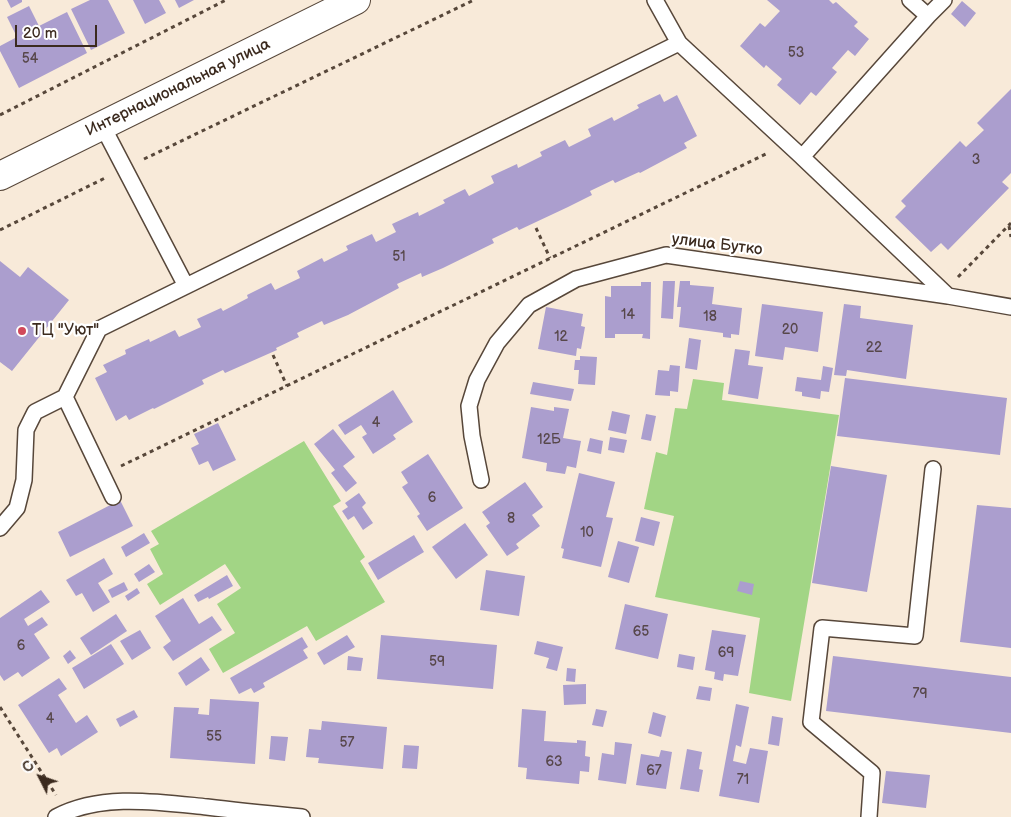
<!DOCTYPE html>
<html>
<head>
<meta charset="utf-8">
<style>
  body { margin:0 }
  #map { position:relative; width:1011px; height:817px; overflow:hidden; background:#f8ead9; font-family:"Balsamiq Sans",sans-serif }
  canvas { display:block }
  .north { position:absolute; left:15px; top:752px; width:50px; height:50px; -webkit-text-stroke:4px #fff; paint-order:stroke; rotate:311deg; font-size:14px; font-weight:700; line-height:20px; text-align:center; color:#3b2a1e }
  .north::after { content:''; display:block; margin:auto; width:18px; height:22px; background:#3b2a1e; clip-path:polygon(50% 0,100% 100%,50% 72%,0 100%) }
  .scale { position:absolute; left:15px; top:25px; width:82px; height:22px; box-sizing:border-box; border:2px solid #3b2a1e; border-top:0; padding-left:6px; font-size:15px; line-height:18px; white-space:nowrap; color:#3b2a1e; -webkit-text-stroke:4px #fff; paint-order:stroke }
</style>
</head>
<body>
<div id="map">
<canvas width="1011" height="817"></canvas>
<div class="north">С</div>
<div class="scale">20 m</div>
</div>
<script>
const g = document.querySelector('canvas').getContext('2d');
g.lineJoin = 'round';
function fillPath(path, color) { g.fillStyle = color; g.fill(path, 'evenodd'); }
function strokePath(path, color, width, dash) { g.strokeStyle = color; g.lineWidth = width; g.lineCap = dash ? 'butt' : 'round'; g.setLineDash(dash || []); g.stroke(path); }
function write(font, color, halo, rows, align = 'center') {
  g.font = font + ' "Balsamiq Sans",sans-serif'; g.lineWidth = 4.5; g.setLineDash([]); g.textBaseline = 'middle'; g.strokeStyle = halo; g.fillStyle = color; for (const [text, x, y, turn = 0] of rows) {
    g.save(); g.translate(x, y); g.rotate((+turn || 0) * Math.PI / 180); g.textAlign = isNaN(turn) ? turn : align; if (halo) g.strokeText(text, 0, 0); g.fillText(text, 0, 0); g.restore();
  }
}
fillPath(new Path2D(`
  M693 379 724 383 722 400 839 415 791 701 749 693 760 618 655 597 674 516 644 509 656 452 667 455 675 408 687 409Z
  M304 441 341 501 333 506 365 557 360 561 385 602 316 641 307 626 223 673 209 649 235 633 217 604 241 588 225 564 160 605 147 584 163 574 150 549 159 544 151 531Z`), '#a2d585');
fillPath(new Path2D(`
  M7 0H22V2L11 8Z
  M90 0H108L125 33 91 50 71 9Z
  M133 0H159L166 13 145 24Z
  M175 0H194L179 8Z
  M767 0H829L833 4 836 2 858 22 854 26 869 39 855 56 848 50 832 68 837 72 816 96 811 92 800 105 777 85 782 79 766 65 764 68 740 46 760 23 765 27 780 11Z
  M962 1 976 13 965 27 951 14Z
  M29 6 39 26 67 12 87 53 19 88 0 51V46L17 37 7 17Z
  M1011 89V173L1002 182 1009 188 948 250 941 243 931 252 895 217 906 206 901 201 960 141 966 147 984 130 977 123Z
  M660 94 664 102 677 95 697 136 684 143 687 148 640 173 639 172 615 183 613 180 590 191 592 195 568 207 519 230 517 227 492 239 494 243 443 268 422 277 421 273 397 284 399 288 348 315 324 325 322 321 297 333 299 337 276 348 277 350 225 373 223 370 202 380 204 384 154 409 153 408 129 420 126 415 116 421 95 378 107 372 103 365 126 354 125 350 149 339 150 342 175 330 179 337 201 327 197 319 221 308 223 311 248 298 247 295 271 283 275 290 300 278 297 271 322 258 324 262 348 250 346 246 372 234 376 242 396 232 392 224 418 212 419 216 445 203 443 200 465 189 469 196 494 183 491 176 517 164 518 168 542 156 540 152 565 140 569 147 591 136 588 129 612 117 614 121 639 108 637 105Z
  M0 261 20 277 28 267 69 300 12 371 0 362Z
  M663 281H675L673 319 661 318Z
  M680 281H690V285L714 287 712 304 742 308 739 335 731 334V338L723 337V333L679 327 681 307H677Z
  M641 282H651L650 339 642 338 643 334H615V338H605V296L611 297V286H641Z
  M762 304 823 312 818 352 785 347 783 360 755 356Z
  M844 304 861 306 860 318 913 325 906 379 847 370 846 376 834 375Z
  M546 307 583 314 581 326 585 327 581 349 577 348 576 356 538 349Z
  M689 338 701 340 697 370 685 368Z
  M735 349 750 351 748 365 763 367 758 399 728 394Z
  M580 356 597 357 595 385 578 384 579 370H574L575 360H580Z
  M670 365 680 366 678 392 670 391V396L655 395 658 370 669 371Z
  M823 366 833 368 829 392 821 391 820 399 802 396V392L795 391 797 377 821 380Z
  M845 378 1007 398 1000 455 837 436Z
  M533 382 574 389 571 401 530 394Z
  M393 390 413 422 393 435 396 439 373 454 362 437 367 434 361 425 345 435 338 425Z
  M531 407 554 411V407L569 409 563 438 581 441 576 468 567 466 565 474 546 471 547 463 522 458Z
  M612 411 630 415 626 434 608 430Z
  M646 414 656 416 651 441 641 439Z
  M218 423 236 460 213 471 208 461 199 465 191 448 199 444 194 434Z
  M333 429 355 457 343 466 357 483 346 492 331 473 335 470 314 444Z
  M610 437 627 440 624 453 608 450Z
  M590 438 603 441 601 454 587 451Z
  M428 454 463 508 427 531 417 516 420 514 402 487 408 483 401 472Z
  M831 466 887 475 867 592 812 583Z
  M579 473 615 482 606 517 613 518 601 567 562 558 564 549 561 548Z
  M525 482 543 507 532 515 540 526 516 544 519 548 507 556 486 526 490 523 482 512Z
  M359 493 366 503 362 507 373 523 363 530 354 516 348 520 342 511 348 507 345 503Z
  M120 500 133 526 70 557 58 532Z
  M977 505 1011 508V648L960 642Z
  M641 517 660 522 654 546 635 541Z
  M465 523 488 555 456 579 432 547Z
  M144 533 150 543 126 557 121 547Z
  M414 535 424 552 378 580 368 563Z
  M618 541 639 547 629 583 608 577Z
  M104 558 113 574 98 583 110 602 93 612 82 593 76 596 66 580Z
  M149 564 155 572 139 582 134 574Z
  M486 570 525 576 519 616 480 610Z
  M227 575 233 586 209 599 208 597 198 602 194 595Z
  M740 581 754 584 752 595 737 591Z
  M124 582 128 590 112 598 108 590Z
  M137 588 140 593 128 601 125 596Z
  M41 590 50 602 24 619 28 626 42 617 48 625 34 634 50 658 22 677 18 672 4 681 0 675V618Z
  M183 598 199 624 212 616 222 630 173 661 163 647 171 641 155 616Z
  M625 604 668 614 658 659 615 649Z
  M116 614 127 631 91 655 80 638Z
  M140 630 151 648 132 660 120 641Z
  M712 630 746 635 738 676 724 674 723 681 714 679 715 672 705 670Z
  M347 635 355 647 324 665 317 653Z
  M381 635 497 645 493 689 377 679Z
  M302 637 308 647 303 650 308 658 263 683 265 687 254 693 251 688 239 694 230 678Z
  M537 641 563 647 557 671 546 668 549 658 534 654Z
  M111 644 124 664 84 689 72 668Z
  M70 650 76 658 68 664 63 656Z
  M679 654 695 657 693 670 677 667Z
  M348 656 363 658 361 671 347 670Z
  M833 656 1011 677V733L826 711Z
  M201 657 210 670 186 686 178 673Z
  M567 668 576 669 575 682 566 681Z
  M59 678 67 689 58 695 76 723 87 715 98 732 61 756 57 748 49 753 18 705Z
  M586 684V704L564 705 563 685Z
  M699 686 712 688 710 701 696 699Z
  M210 699 259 702 255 764 170 758 174 707 199 708 198 714 209 715Z
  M736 704 749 707 741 747 736 745 733 761 746 764 750 748 768 751 759 803 719 796Z
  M522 709 546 711 544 741 577 743V740L586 741 585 756 590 757 589 772 580 771 579 784 526 779 527 768 518 767Z
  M596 709 607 711 603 727 592 725Z
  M134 710 138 717 120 727 116 719Z
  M653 712 666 716 661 737 648 733Z
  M772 716 783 718 779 746 768 744Z
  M322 721 387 727 383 769 318 763 319 758 306 757 309 729 321 730Z
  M271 736 288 737 285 761 269 759Z
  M615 742 632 744 626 784 598 780 602 753 614 755Z
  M404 745 419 746 417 769 402 768Z
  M687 749 702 752 699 769 703 770 699 792 680 789Z
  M661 750 672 752 666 789 636 785 641 754 659 757Z
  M886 771 930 775 926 808 882 803Z`), '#ab9ece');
const service = new Path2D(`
  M928 16 944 0
  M679 43 802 157 928 16 910 0
  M102 125 186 286
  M802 157 948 296
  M65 397 113 497
  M481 480 472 436 469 406 477 380 497 343 529 305 576 279 666 255 948 296 1011 307
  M0 528 17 508 24 480 26 430 35 412 65 397 99 329 679 43 655 0
  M56 817C101 793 158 802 207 807 238 811 270 814 302 817
  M869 817 872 773 811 722 822 628 915 636 933 469`);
const secondary = new Path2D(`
  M0 176 356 0`);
strokePath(service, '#57473a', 18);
strokePath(secondary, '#57473a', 30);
strokePath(new Path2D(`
  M0 115 226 0
  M144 159 474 0
  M1009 226 1011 237
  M536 228 550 258
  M0 230 105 178
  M958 277 1011 223
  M273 355 287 386
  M121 466 768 153
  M0 707 56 795`), '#57473a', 3, [4, 4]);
strokePath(service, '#fff', 15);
strokePath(secondary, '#fff', 28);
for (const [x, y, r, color] of [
  [22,331,5,"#d1495b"]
]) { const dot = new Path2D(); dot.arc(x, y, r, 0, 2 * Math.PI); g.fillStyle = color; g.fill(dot); strokePath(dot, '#fff', 2); }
write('14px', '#57474a', null, [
  ["53",796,53],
  ["54",30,59],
  ["3",976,160],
  ["51",399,257],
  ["14",628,315],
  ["18",710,317],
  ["20",790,330],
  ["12",561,337],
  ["22",874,348],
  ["4",376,423],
  ["12Б",549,440],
  ["6",432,498],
  ["8",511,519],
  ["10",587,533],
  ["65",641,632],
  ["6",21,646],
  ["69",726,653],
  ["59",437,662],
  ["79",920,694],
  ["4",50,719],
  ["55",214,737],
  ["57",347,743],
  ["63",554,762],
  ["67",654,771],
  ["71",743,780]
]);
write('16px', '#3b2a1e', '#fff', [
  ["Интернациональная улица",178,88,-26],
  ["улица Бутко",717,245,7]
]);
write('16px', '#3b2a1e', '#fff', [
  ["ТЦ \"Уют\"",32,331]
], 'left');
</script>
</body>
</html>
